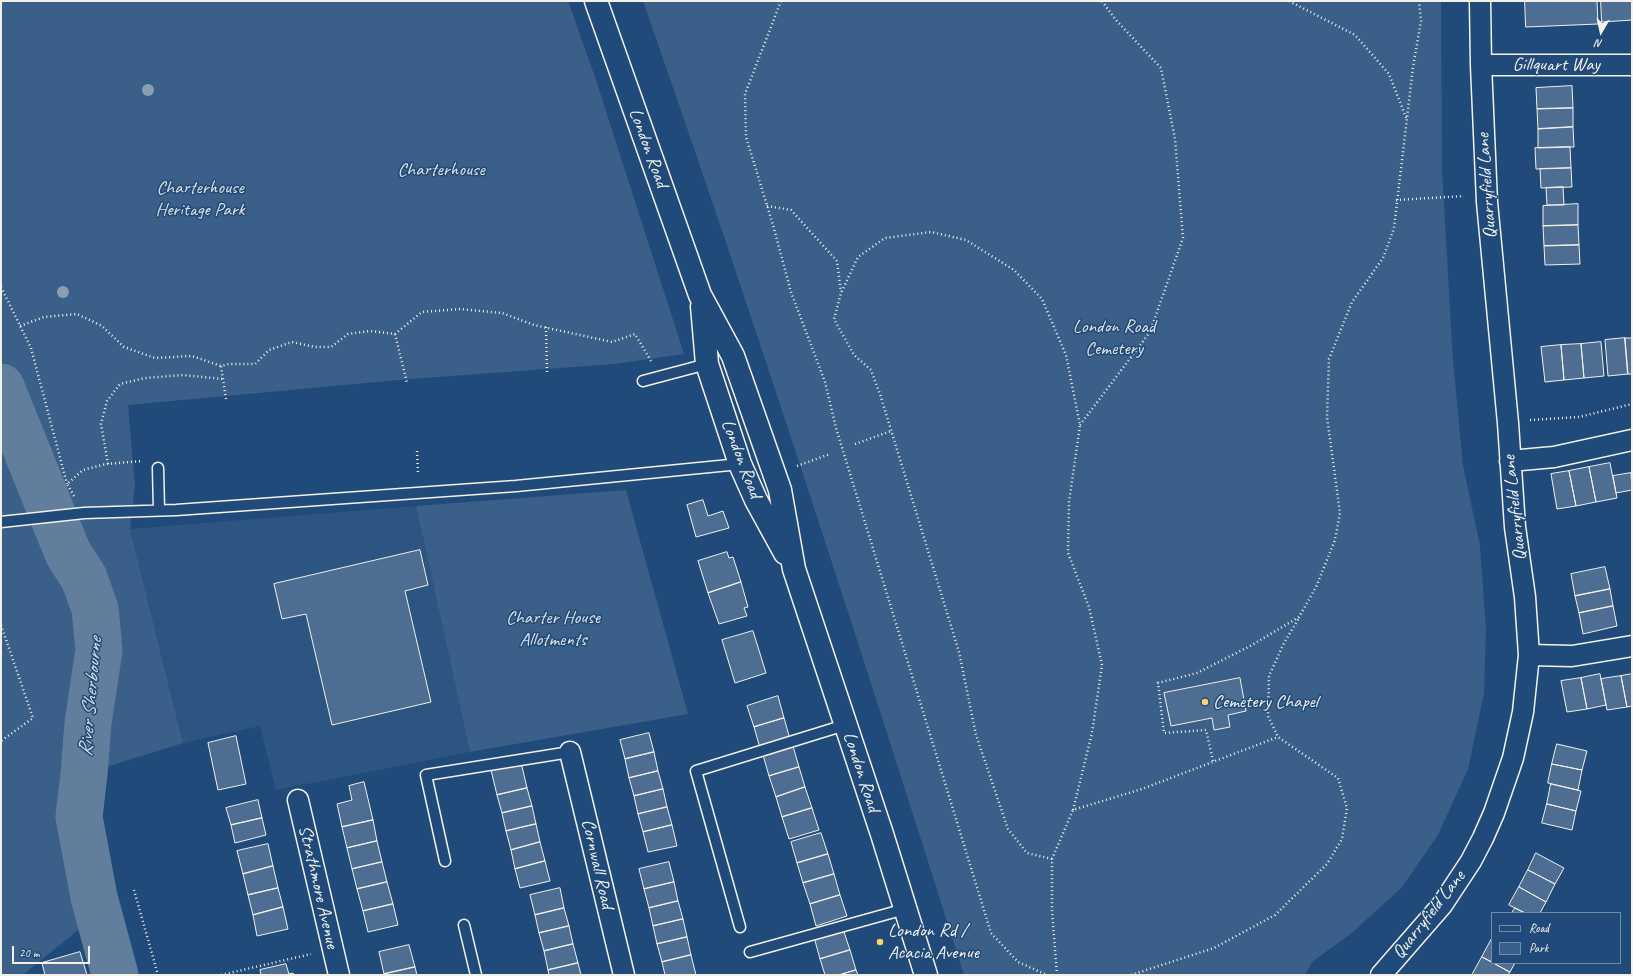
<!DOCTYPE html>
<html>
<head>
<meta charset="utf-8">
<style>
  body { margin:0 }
  #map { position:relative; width:1633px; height:976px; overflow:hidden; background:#1f4a7a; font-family:Caveat,sans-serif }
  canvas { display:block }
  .frame { position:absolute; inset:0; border:2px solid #f4f1e8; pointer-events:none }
  .legend { position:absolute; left:1491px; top:912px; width:130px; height:52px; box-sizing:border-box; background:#1f4a7a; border:1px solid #748da6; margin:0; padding:5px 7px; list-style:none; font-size:12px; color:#f4f1e8 }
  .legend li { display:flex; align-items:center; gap:8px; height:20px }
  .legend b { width:20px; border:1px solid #748da6 }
  .north { position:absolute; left:1581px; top:12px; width:40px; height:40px; -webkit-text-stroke:3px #1f4a7a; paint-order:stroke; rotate:189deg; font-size:11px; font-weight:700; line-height:16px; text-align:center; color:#f4f1e8 }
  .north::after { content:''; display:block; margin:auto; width:14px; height:18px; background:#f4f1e8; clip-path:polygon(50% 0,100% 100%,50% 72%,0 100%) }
  .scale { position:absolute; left:12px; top:946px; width:78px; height:18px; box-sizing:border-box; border:2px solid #f4f1e8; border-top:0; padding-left:5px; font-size:12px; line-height:14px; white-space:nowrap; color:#f4f1e8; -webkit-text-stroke:3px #1f4a7a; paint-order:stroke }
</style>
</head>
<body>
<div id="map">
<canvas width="1633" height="976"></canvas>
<div class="frame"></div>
<ul class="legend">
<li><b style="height:5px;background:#1f4a7a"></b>Road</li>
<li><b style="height:11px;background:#3a5f88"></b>Park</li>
</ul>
<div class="north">N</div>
<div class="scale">20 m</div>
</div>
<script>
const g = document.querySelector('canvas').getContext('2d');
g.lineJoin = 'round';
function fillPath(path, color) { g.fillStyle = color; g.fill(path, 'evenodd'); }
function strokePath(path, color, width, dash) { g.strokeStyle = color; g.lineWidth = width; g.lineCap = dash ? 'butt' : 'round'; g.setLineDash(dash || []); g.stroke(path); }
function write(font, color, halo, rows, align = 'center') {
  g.font = font + ' Caveat,sans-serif'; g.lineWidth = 3; g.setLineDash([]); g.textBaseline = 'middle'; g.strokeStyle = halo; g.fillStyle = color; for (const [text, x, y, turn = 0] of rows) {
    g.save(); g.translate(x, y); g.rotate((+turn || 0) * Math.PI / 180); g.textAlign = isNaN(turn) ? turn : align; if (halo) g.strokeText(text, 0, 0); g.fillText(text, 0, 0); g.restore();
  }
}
fillPath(new Path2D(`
  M416 506 470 752 276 790 260 726 183 743 130 529Z`), '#2d5581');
fillPath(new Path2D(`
  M1 1H568L597 83 684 354 615 364 410 379 128 405 135 485 130 529 183 743 84 774 116 899 23 975H1Z
  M643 1H1441L1442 170 1453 361 1463 465 1480 546 1486 629 1484 693 1468 769 1438 835 1402 887 1353 932 1312 962 1305 975H964C861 649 756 324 643 1Z
  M626 490 688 714 470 752 416 506Z`), '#3a5f88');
strokePath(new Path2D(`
  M1 387 68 553 84 578 95 609 99 650 88 723 84 774 79 817 94 897 115 975`), '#627e9d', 47);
const building = new Path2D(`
  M1525 1H1597L1598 24 1526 27Z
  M1601 1H1632V20L1602 22Z
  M1572 86 1573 108 1537 109 1536 88Z
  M1573 108V127L1538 129 1537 109Z
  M1573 127 1574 147 1538 148V129Z
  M1570 147 1571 168 1536 169 1535 148Z
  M1571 168 1572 187 1541 188 1540 169Z
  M1563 187 1564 205H1547L1546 188Z
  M1578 204V225L1543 226V206Z
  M1578 225 1579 245 1544 246 1543 226Z
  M1579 245 1580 264 1545 265 1544 246Z
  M1625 338H1632V374H1628Z
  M1625 338 1628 374 1608 376 1605 340Z
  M1601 342 1604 376 1584 378 1581 344Z
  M1581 344 1584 378 1564 380 1561 345Z
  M1561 345 1564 380 1545 382 1541 347Z
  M1610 463 1617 498 1596 502 1589 467Z
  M1589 467 1596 502 1576 506 1569 471Z
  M1569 471 1576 506 1557 509 1551 474Z
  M1631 473 1632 490 1616 493 1613 476Z
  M703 500 708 516 723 511 729 528 696 537 687 505Z
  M420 550 428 585 405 591 431 702 332 725 306 614 282 619 274 584Z
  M727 552 729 558 733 557 741 582 708 593 698 561Z
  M1605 567 1610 589 1575 596 1571 574Z
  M741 582 748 607 744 608 747 616 719 624 708 593Z
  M1610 589 1613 606 1579 613 1575 596Z
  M1613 606 1617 626 1583 634 1579 613Z
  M753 631 766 673 735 683 722 640Z
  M1600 674 1606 705 1587 709 1581 678Z
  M1632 674V706L1627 707 1621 676Z
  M1621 676 1627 707 1607 710 1601 679Z
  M1240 678 1246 711 1228 715 1230 727 1214 730 1212 718 1171 726 1164 693Z
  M1581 678 1587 709 1567 712 1561 681Z
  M778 696 784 718 754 727 747 706Z
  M784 718 790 739 760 748 754 727Z
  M649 733 654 752 625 759 620 740Z
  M236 736 246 784 218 790 208 743Z
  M1557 744 1587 751 1582 770 1552 764Z
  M793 746 799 767 769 776 763 755Z
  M654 752 658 771 629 778 625 759Z
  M521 762 527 788 497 795 491 770Z
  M1552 764 1582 770 1578 790 1548 783Z
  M799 767 805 787 776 797 769 776Z
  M658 771 663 789 634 796 629 778Z
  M364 782 373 820 342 827 337 804 352 800 349 786Z
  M1551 784 1581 791 1576 811 1547 804Z
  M805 787 812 808 782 817 776 797Z
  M527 788 532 806 502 813 497 795Z
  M663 789 667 807 638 814 634 796Z
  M258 800 262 818 231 825 226 808Z
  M1547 804 1576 811 1572 830 1542 823Z
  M532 806 536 824 506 831 502 813Z
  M667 807 672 825 643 832 638 814Z
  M812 808 819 830 789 839 782 817Z
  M262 818 266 835 235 843 231 825Z
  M373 820 377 841 347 848 342 827Z
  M536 824 540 842 511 850 506 831Z
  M672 825 677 846 648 852 643 832Z
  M821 833 828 854 797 863 791 842Z
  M377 841 382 862 352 869 347 848Z
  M540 842 545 861 515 869 511 850Z
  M268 844 273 866 243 874 237 851Z
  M1536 853 1564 868 1555 884 1528 870Z
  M828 854 834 874 803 883 797 863Z
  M545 861 550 881 520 888 515 869Z
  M382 862 387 882 357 889 352 869Z
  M669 862 674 882 644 889 639 869Z
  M273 866 278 888 248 895 243 874Z
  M1528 870 1555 884 1546 902 1519 887Z
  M834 874 840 895 810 904 803 883Z
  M387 882 393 904 363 911 357 889Z
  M674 882 678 901 649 908 644 889Z
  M1519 887 1546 902 1540 913H1525L1509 905Z
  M278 888 283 907 253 915 248 895Z
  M560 888 564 908 535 915 530 895Z
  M840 895 847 916 816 926 810 904Z
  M678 901 683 919 653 926 649 908Z
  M393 904 398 925 368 932 363 911Z
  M283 907 288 929 257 936 253 915Z
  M564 908 569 926 539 933 535 915Z
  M1515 908 1525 913H1512Z
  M683 919 687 937 657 944 653 926Z
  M569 926 573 944 544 951 539 933Z
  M843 929 850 950 820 959 814 937Z
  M687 937 691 955 662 962 657 944Z
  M1492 938V962L1482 957Z
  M573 944 578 963 548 970 544 951Z
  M409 945 415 967 384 974 379 952Z
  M850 950 856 970 839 975H825L820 959Z
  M80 952 87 975H45L42 963Z
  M691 955 696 975H665L662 962Z
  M1482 957 1510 972 1508 975H1472Z
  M578 963 581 975H549L548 970Z
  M1494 963H1515L1510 972Z
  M286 964 289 974 293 973 294 975H261L260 970Z
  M415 967 417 975H384V974Z
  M856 970 858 975H839Z`);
fillPath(building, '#4d6e92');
strokePath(building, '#f4f1e8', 1);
const service = new Path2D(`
  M643 381 707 364
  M158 468 159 510
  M1 522 84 513 176 510 516 486 740 464
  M445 861 426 775 570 752
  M464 925 476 975
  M740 927 696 771 845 725
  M750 952 905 909`);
const minor = new Path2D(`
  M1481 65H1632
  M1510 461 1554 457 1632 440
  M1529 655 1572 656 1632 646
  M570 752 624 975
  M298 800 339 975
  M1381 975 1442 905 1471 861 1483 838 1494 813 1513 758 1523 712 1529 655 1525 597 1515 527 1508 423 1487 202 1481 65 1480 1`);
const trunk = new Path2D(`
  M596 1 700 295 733 356 780 490 794 569 882 834 926 975
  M702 306 707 364 740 464 756 500 785 553`);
strokePath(service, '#f4f1e8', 13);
strokePath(minor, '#f4f1e8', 23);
strokePath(trunk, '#f4f1e8', 25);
strokePath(new Path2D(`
  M781 1 745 94 746 137 773 225 791 292 825 382 836 428 991 933 1018 962 1047 975
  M1289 1 1355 35 1389 74 1407 120
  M1396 200 1464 196
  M767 206 791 210 837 261 841 292
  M1 287 31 348 67 484
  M20 326 44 317 77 314 102 326 124 347 155 358 192 356 221 366
  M546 327 547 372
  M395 334 407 383
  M226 399 221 366 229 364H255L269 350 292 342 315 347H331L348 334 370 331 395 334 422 312 460 309 502 313 534 325 612 342 635 334 651 361
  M1530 420 1579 417 1632 404
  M1080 425 1150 332 1183 238 1175 139 1161 68 1115 19 1102 1
  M855 444 891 431
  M417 451 418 474
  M108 464 101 424 107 401 120 384 145 378 183 375 223 379
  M797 466 830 454
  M74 496 67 484 83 470 106 464 142 461
  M1 625 33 718 1 741
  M1213 761 1206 730 1164 733 1158 683 1197 673 1252 645 1299 617 1316 587 1335 540 1340 513 1327 417 1329 359 1352 302 1383 258 1394 228 1413 67 1421 21 1419 1
  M1052 859 1027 853 1008 829 976 735 959 652 880 394 871 370 854 355 834 319 841 293 858 257 885 238 931 232 966 240 1014 270 1042 299 1066 355 1080 425 1069 502 1068 553 1089 607 1102 665 1092 733 1073 810
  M134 890 158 975
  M221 975 311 954
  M1057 975 1052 911V859L1073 810 1142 789 1278 737
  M1131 975 1214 948 1275 915 1327 864 1342 839 1347 808 1338 778 1278 737 1268 716 1269 676 1284 643 1299 618`), '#f4f1e8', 2.5, [1, 3]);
strokePath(service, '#1f4a7a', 10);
strokePath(minor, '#1f4a7a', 20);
strokePath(trunk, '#1f4a7a', 22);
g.fillStyle = '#8a9eb1';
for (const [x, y] of [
  [148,90],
  [63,292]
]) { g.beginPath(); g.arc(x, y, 6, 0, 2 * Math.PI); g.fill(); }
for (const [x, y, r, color] of [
  [1205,702,4,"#ffd166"],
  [880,942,4,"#ffd166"]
]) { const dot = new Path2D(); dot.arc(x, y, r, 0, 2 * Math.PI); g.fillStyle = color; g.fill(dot); strokePath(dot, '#1f4a7a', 1.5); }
write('19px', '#f4f1e8', '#1f4a7a', [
  ["Gillquart Way",1556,65],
  ["London Road",648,148,70],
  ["Quarryfield Lane",1487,186,-94],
  ["London Road",741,459,69],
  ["Quarryfield Lane",1515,508,-96],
  ["London Road",861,772,72],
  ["Cornwall Road",597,864,77],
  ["Strathmore Avenue",318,887,77],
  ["Quarryfield Lane",1429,915,-52]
]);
write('19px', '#e1e2de', '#1f4a7a', [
  ["Charterhouse",441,170],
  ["Charterhouse",200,188],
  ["Heritage Park",200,210],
  ["London Road",1114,327],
  ["Cemetery",1114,349],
  ["Charter House",553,618],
  ["Allotments",553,640]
]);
write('19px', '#f4f1e8', '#1f4a7a', [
  ["Cemetery Chapel",1213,702],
  ["London Rd /",888,931],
  ["Acacia Avenue",888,953]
], 'left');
write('italic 20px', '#dee0dd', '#1f4a7a', [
  ["River Sherbourne",91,697,-85]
]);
</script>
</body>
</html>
